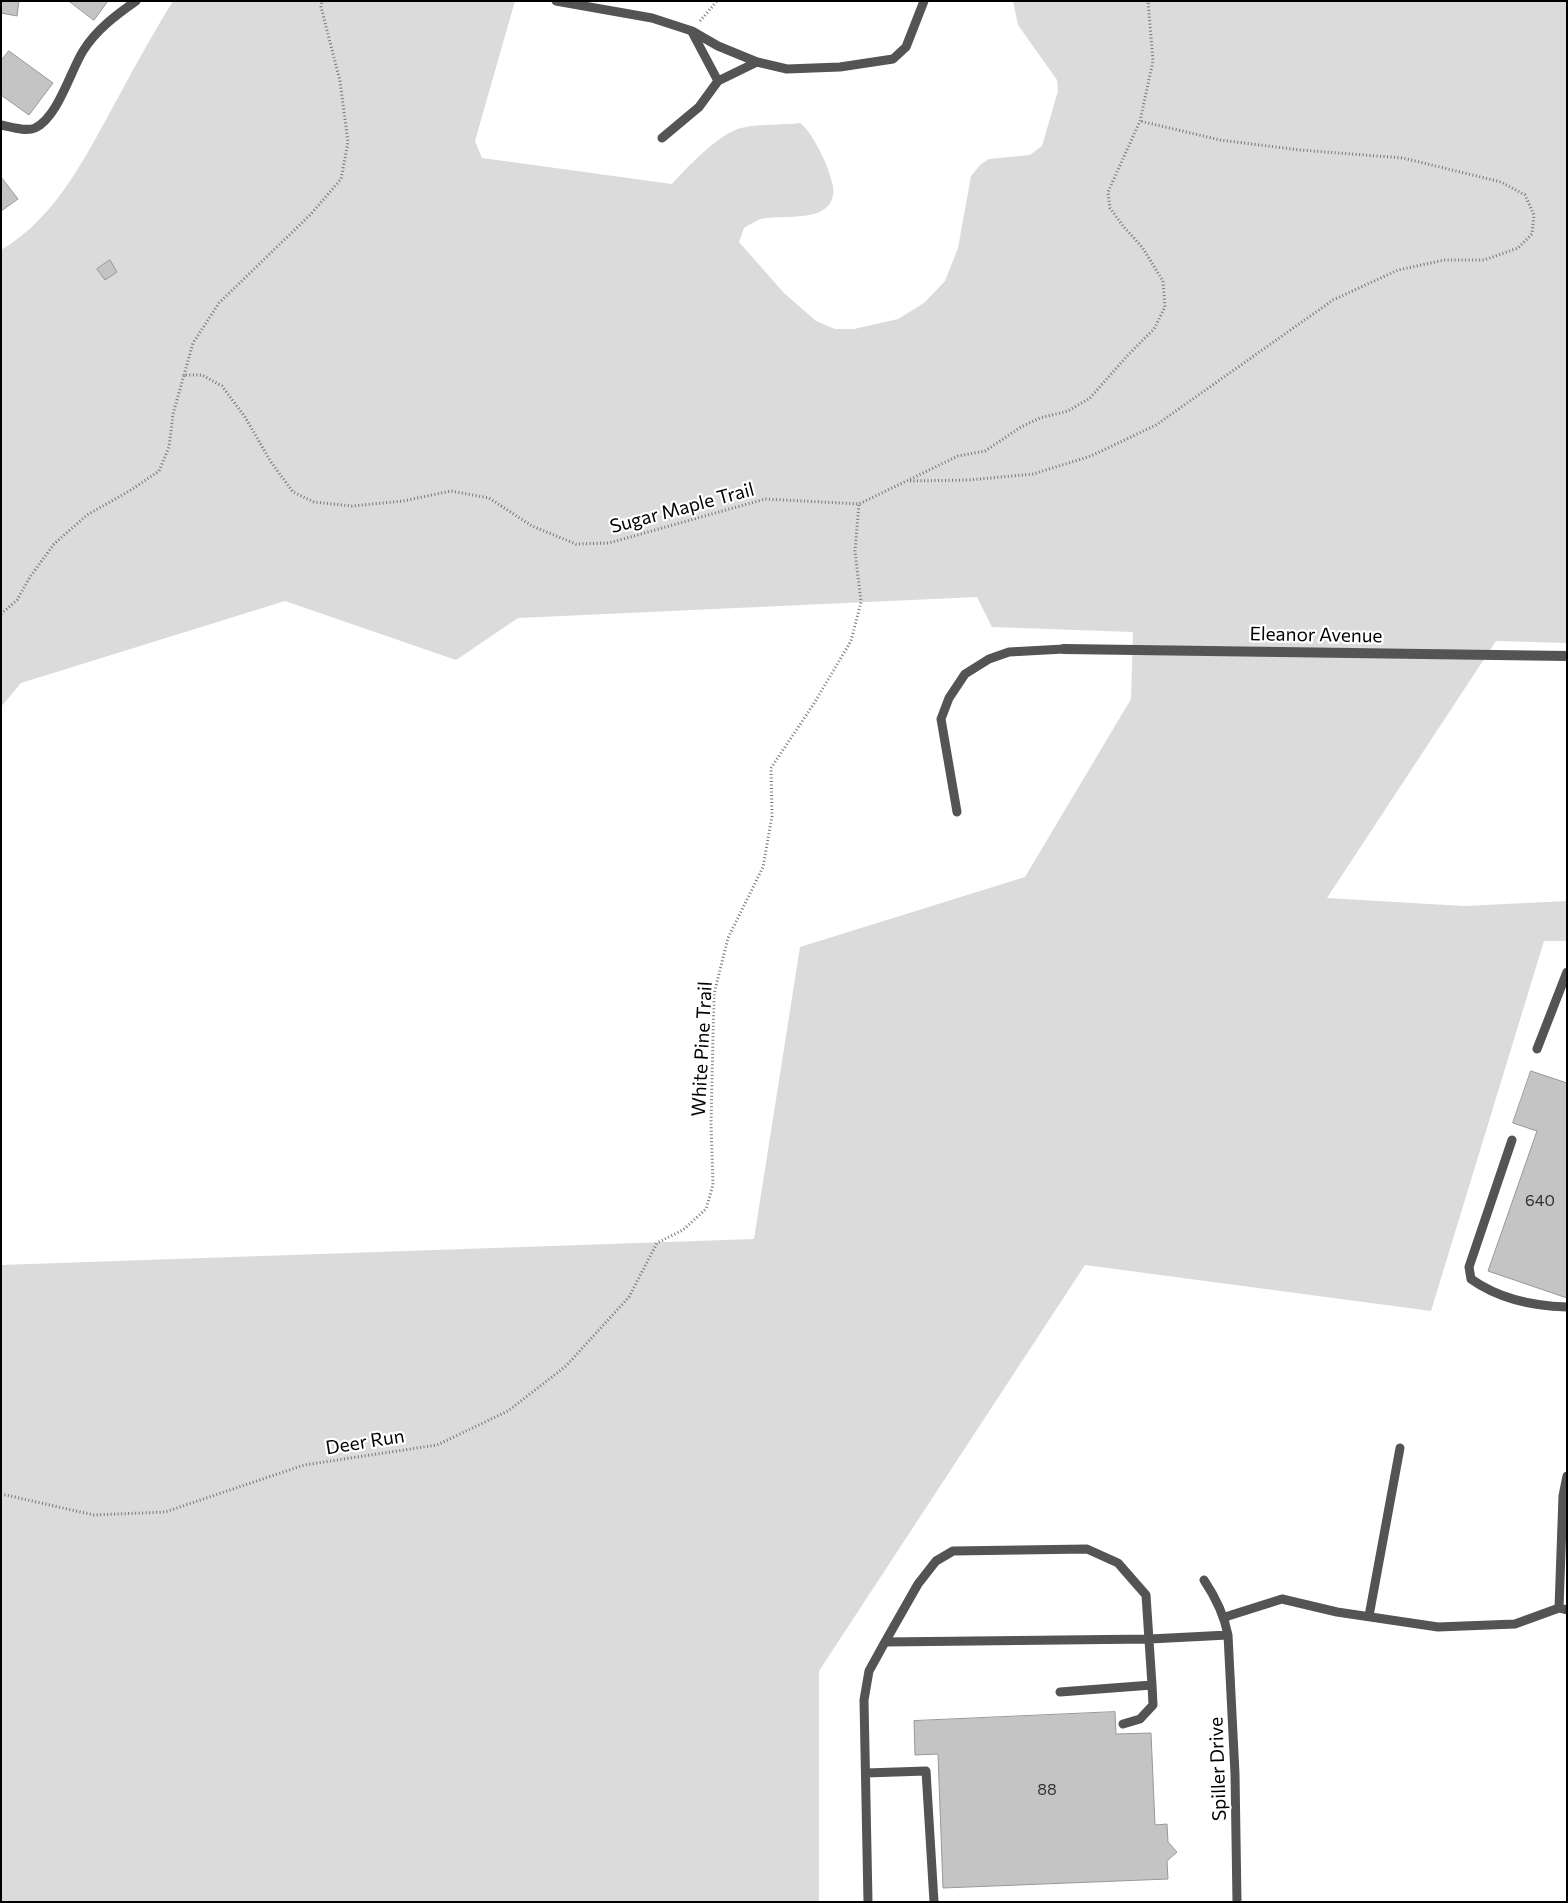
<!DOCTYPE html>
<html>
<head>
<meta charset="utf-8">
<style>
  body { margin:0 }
  #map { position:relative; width:1568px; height:1903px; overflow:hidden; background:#fff; font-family:Commissioner,sans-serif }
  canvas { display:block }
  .frame { position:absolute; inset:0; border:2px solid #000; pointer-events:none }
</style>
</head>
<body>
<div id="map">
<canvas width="1568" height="1903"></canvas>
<div class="frame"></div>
</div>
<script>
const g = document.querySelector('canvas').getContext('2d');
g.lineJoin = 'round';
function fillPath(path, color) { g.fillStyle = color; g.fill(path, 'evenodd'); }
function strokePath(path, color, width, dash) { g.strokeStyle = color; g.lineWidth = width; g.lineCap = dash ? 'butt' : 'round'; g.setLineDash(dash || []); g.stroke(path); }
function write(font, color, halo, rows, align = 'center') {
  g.font = font + ' Commissioner,sans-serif'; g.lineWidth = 4.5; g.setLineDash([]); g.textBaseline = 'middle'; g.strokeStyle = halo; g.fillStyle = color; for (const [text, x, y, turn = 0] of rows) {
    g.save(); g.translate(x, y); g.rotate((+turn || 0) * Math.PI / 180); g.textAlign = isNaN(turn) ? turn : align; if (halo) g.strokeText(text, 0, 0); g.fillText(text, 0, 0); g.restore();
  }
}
fillPath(new Path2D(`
  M173 1H515L475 141 482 158 672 184C687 167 720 133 741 128 756 124 783 125 800 123 811 131 823 156 828 169 830 177 835 187 833 195 828 224 781 214 761 219 755 221 749 225 744 228L739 242 784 293 816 321 835 329H854L898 319 924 303 945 281 958 248 971 176 981 164 989 159 1030 155 1042 146 1058 91 1057 80 1018 25 1013 1H1567V643L1496 641 1327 898 1464 906 1567 901V941H1544L1431 1311 1085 1265 819 1671V1902H1V1265L754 1239 800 947 1025 877 1131 699 1133 632 992 627 977 597 518 618 456 660 285 601 21 683 1 707V250C58 217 89 150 120 94 137 62 154 32 173 1Z`), '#dbdbdb');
const building = new Path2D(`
  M1 1H19L17 16 1 13Z
  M69 1H108L94 20Z
  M9 51 53 83 29 115 1 95V61Z
  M1 177 18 199 1 211Z
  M110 260 117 272 105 280 97 269Z
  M1531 1071 1567 1083V1298L1488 1271 1537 1131 1513 1123Z
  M1115 1712 1116 1734 1151 1733 1155 1825 1167 1824 1168 1842 1177 1852 1167 1861 1168 1879 943 1888 938 1754 915 1755 914 1721Z`);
fillPath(building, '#c4c4c4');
strokePath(building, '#989898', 1);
strokePath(new Path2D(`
  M700 21 717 1
  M184 375 193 343 219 303 311 214 341 179 348 142 340 81 321 7 322 1
  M910 481 969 480 1033 474 1091 456 1156 425 1333 300 1398 270 1444 260H1484L1518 248 1532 234 1534 215 1525 195 1501 182 1403 158 1300 150 1220 140 1140 121
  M1 614 17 600 30 577 54 544 87 515 131 490 159 471 169 447 173 414 184 375H202L222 386 245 417 271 462 293 492 314 502 352 506 403 501 451 491 489 498 532 526 576 544 609 543 765 499 859 504 958 456 985 451 1021 427 1040 418 1068 411 1090 398 1128 355 1154 329 1165 307 1163 281 1142 247 1123 226 1110 208 1108 192 1140 121 1153 61 1148 1
  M1 1494 94 1515 165 1512 304 1465 437 1445 508 1411 566 1366 629 1297 657 1243 683 1230 706 1209 713 1185 711 1124 714 994 728 938 763 867 772 816 771 768 813 705 851 641 861 602 855 551 859 504`), '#767676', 3, [1, 2.5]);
strokePath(new Path2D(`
  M556 1 652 18 692 31 718 46 757 62 787 69 840 67 893 59 906 47 924 1
  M692 32 718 81
  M1 125C11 127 26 132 35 128 58 117 70 72 83 51 96 30 116 15 136 1
  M662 138 699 107 718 81 757 62
  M957 812 941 719 949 698 965 674 989 659 1009 652 1064 649
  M1537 1049 1567 972
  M1512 1140 1469 1267 1471 1279C1499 1299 1532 1306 1567 1307
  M1567 1476 1563 1496 1559 1608 1567 1610
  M1204 1580C1216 1598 1224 1614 1228 1635L1235 1774 1237 1902
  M1369 1616 1400 1448
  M1225 1617 1282 1599 1337 1612 1438 1627 1515 1624 1559 1608
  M885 1642 918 1584 936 1561 953 1551 1087 1549 1118 1563 1146 1595 1152 1685 1060 1692
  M1123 1724 1140 1719 1153 1705 1152 1685
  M866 1773 926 1771 934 1902
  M868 1902 864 1700 869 1671 885 1642 1150 1639 1228 1635`), '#545454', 9);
strokePath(new Path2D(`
  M1064 649 1567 656`), '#545454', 10);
write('16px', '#313131', null, [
  ["640",1540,1201],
  ["88",1047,1790]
]);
write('19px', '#000', '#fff', [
  ["Sugar Maple Trail",682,508,-15],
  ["Eleanor Avenue",1316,635,1],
  ["White Pine Trail",702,1049,-87],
  ["Deer Run",365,1442,-9],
  ["Spiller Drive",1218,1769,-92]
]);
</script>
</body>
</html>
